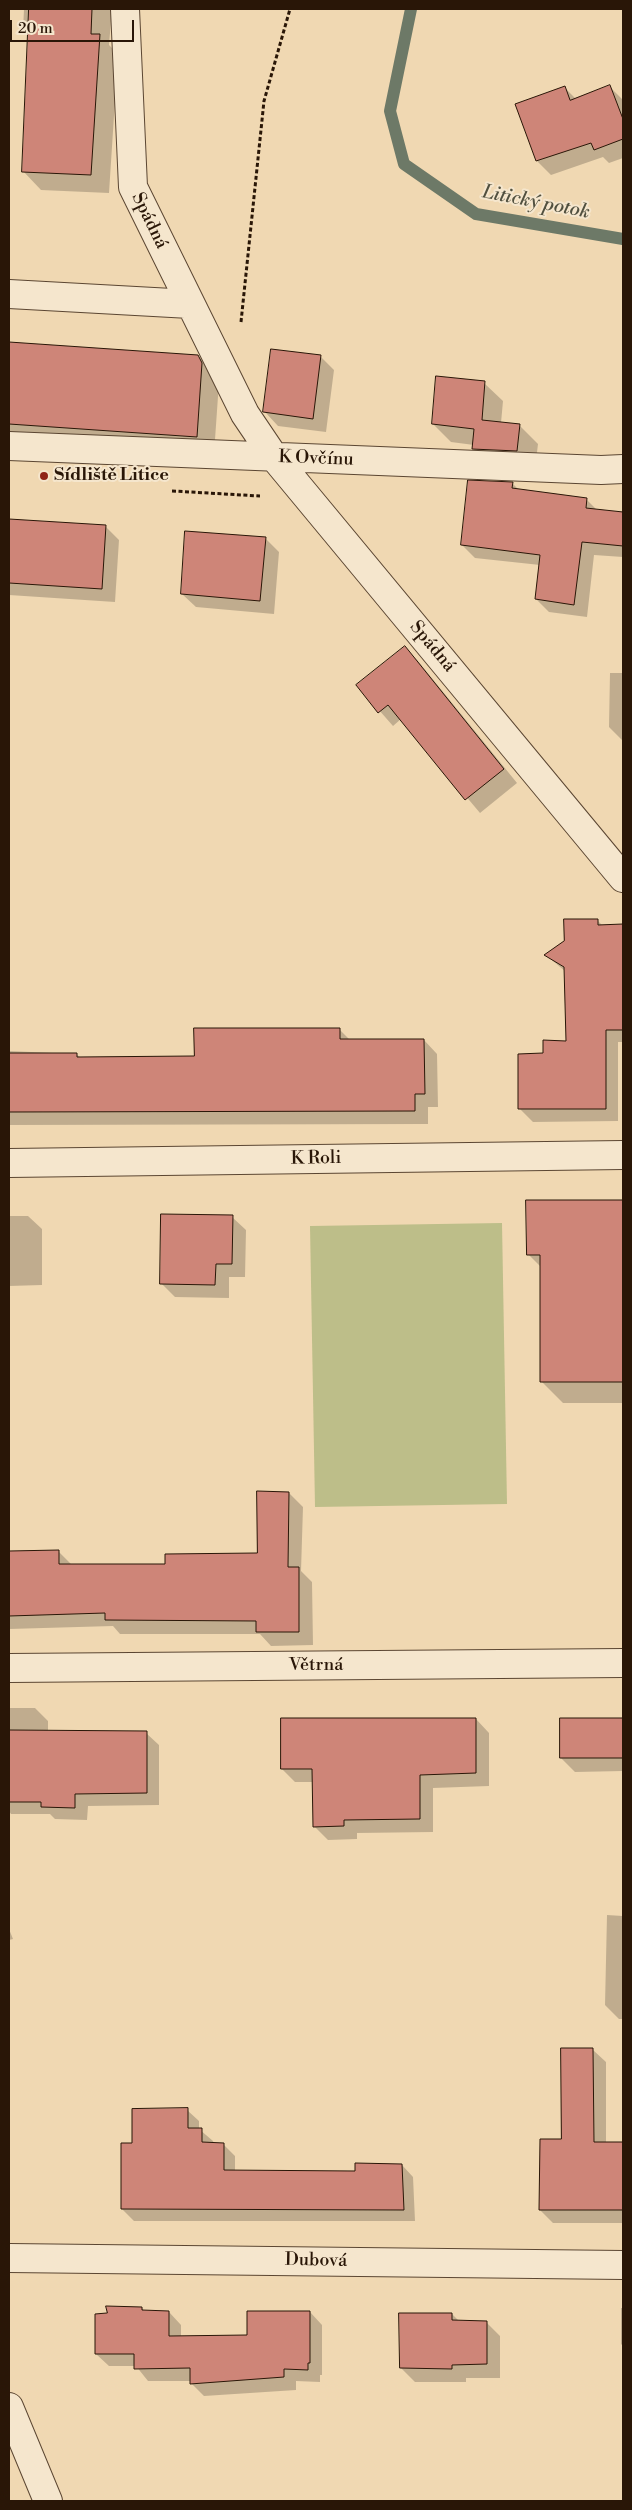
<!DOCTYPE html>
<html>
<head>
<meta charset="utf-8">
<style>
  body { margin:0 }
  #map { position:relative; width:632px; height:2510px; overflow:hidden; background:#f0d8b2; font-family:"Libre Bodoni",serif }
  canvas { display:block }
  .frame { position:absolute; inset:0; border:10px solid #291607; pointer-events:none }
  .scale { position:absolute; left:10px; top:20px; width:124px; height:22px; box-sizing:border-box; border:2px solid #291607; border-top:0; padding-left:6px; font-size:15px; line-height:18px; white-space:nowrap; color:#291607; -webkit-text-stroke:4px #f5e6cd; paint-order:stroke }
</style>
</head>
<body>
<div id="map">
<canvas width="632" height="2510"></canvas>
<div class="frame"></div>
<div class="scale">20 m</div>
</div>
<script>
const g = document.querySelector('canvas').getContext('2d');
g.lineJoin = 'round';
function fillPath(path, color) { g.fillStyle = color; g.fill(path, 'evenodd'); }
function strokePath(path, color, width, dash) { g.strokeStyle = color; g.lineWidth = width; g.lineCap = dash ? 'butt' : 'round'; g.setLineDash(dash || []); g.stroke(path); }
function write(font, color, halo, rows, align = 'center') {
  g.font = font + ' "Libre Bodoni",serif'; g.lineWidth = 4; g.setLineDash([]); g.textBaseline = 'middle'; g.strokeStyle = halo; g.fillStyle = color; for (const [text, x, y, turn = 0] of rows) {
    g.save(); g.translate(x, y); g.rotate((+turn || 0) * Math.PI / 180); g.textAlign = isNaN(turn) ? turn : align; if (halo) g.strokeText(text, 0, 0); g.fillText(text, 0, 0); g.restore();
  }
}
fillPath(new Path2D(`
  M502 1223 507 1504 315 1507 310 1226Z`), '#bdbe89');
fillPath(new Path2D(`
  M24 9H112L109 45 118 54 109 193 41 190 23 171 29 37 23 31Z
  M564 87 576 99 610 87 623 100V158L609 163 603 157 551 175 537 161 517 105Z
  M9 343 198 356 216 374 219 382 214 454 9 439Z
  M320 356 334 370 326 432 278 426 265 412Z
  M484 383 503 401 501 423 520 426 538 444 535 469 492 467 473 449 474 445 451 442 433 424Z
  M512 483 519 490 586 499 597 510 623 513V557L594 555 587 617 549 612 536 599 540 565 475 558 462 545Z
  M9 520 106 527 119 540 115 602 9 595Z
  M265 538 279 552 274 614 196 607 182 594Z
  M405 648 418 661 517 783 480 813 401 719 393 726 357 685Z
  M610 673H623V741L609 727Z
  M597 920 603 926H619L623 930V1042H618V1121L533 1122 520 1109 544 1055 567 1042 566 972 546 955Z
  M339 1029 350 1040H424L437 1054 438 1107H428V1124L9 1125V1051L76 1054 81 1058 196 1057Z
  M623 1201V1403H563L542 1382 541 1267 528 1254 527 1202Z
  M9 1216H28L42 1229V1285L9 1286Z
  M232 1217 246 1230 245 1277H229V1298L175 1297 161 1283Z
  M289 1493 303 1507 301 1571 312 1582 313 1645 271 1646 260 1634H120L113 1626 9 1629V1552L58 1551 72 1565H166L258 1555Z
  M9 1708H35L48 1721V1732L146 1733 159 1745V1805L88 1806 87 1820 55 1819 50 1814H11L9 1811Z
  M476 1719 489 1733V1786L433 1788V1832L357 1833V1839L328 1840 315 1827 313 1782H295L282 1769Z
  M562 1719H623V1771L575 1772 561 1758Z
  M607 1915 623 1916V2019H619L605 2005Z
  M9 1929 13 1939 9 1940Z
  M593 2050 606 2062V2143H623V2223H553L540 2210Z
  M187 2110 199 2121V2129L213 2141 214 2144H223L235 2156V2171L356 2172 402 2165 413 2177 415 2221H134L122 2209 134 2144Z
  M142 2308 145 2312H169L181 2325V2337H248L310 2312 322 2325V2375H320V2382L296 2381V2390L204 2396 192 2384V2381H148L136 2366H109L96 2354Z
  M621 2308H623V2346L621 2344Z
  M452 2314 459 2321 486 2322 500 2336V2378H466V2382H415L401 2368Z`), '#0003');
strokePath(new Path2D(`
  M411 9 390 111 404 164 476 214 623 239`), '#6d7967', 12);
const building = new Path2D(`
  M29 9H92L91 34H100L91 175 22 172Z
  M610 85 623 119V139L594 150 591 143 536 161 515 104 565 86 570 100Z
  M9 342 198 355 202 363 197 437 9 424Z
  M271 349 321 355 313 419 263 412Z
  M436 376 485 381 482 420 520 424 517 451 472 449 474 429 432 424Z
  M468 480 513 482 512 488 587 498 586 508 623 512V546L582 542 574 605 535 599 540 555 461 545Z
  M9 519 106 525 102 589 9 583Z
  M185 531 266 537 260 601 181 594Z
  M405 646 504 769 465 800 388 705 378 713 356 685Z
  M564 919H598V925L623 924V1030H606V1109H518V1054L543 1053V1040L566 1041 564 967 544 955 564 941Z
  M194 1028H340V1039H424L425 1094H415V1111L9 1112V1053H77V1057L194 1056Z
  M526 1200H623V1382H540V1255H527Z
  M161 1214 233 1215 232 1264H216L215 1285 160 1284Z
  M257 1491 289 1492 288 1567H299V1632H256V1621L105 1620V1613L9 1616V1551L59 1550V1564H165V1554L257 1553Z
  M281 1718H476V1773L420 1775V1819L344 1820V1826L313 1827 312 1769H281Z
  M560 1718H623V1758H560Z
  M9 1730 147 1731V1793L75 1794V1808L41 1807V1802H9Z
  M561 2048H593L594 2142H623V2210H539L540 2139H561Z
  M188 2108V2128H202V2142L224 2143V2170L355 2171V2163L402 2164 404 2210 121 2209V2143H132V2109Z
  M106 2306 142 2307V2310L169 2311V2336L247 2335V2311H310V2363H308V2370L284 2369V2377L190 2384V2368L134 2369V2354H95V2314L107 2313Z
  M399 2313H452V2320L487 2321V2364L452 2365V2369L400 2368Z`);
fillPath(building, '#ce8578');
strokePath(building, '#291607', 1);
const minor = new Path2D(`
  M125 9 133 187 245 414 274 457 623 878
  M9 294 190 304
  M9 446 601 470 623 469
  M9 1163 623 1155
  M9 1668 623 1663
  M9 2258 623 2265
  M9 2407 48 2501`);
strokePath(minor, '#5b4632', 30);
strokePath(new Path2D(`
  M241 322 264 101 290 9
  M172 491 260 496`), '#291607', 3, [4, 2.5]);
strokePath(minor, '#f5e6cd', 28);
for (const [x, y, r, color] of [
  [44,476,5,"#8f2418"]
]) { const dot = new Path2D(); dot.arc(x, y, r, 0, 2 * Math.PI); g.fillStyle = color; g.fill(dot); strokePath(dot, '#f5e6cd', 2); }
write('18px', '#291607', '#f5e6cd', [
  ["Spádná",149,221,64],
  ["K Ovčínu",316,459,2],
  ["Spádná",432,647,50],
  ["K Roli",316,1159,-1],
  ["Větrná",316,1666],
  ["Dubová",316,2261,1]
]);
write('bold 18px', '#291607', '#f5e6cd', [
  ["Sídliště Litice",54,476]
], 'left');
write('italic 19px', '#51503f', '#f5e6cd', [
  ["Litický potok",536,203,11]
]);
</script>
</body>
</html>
